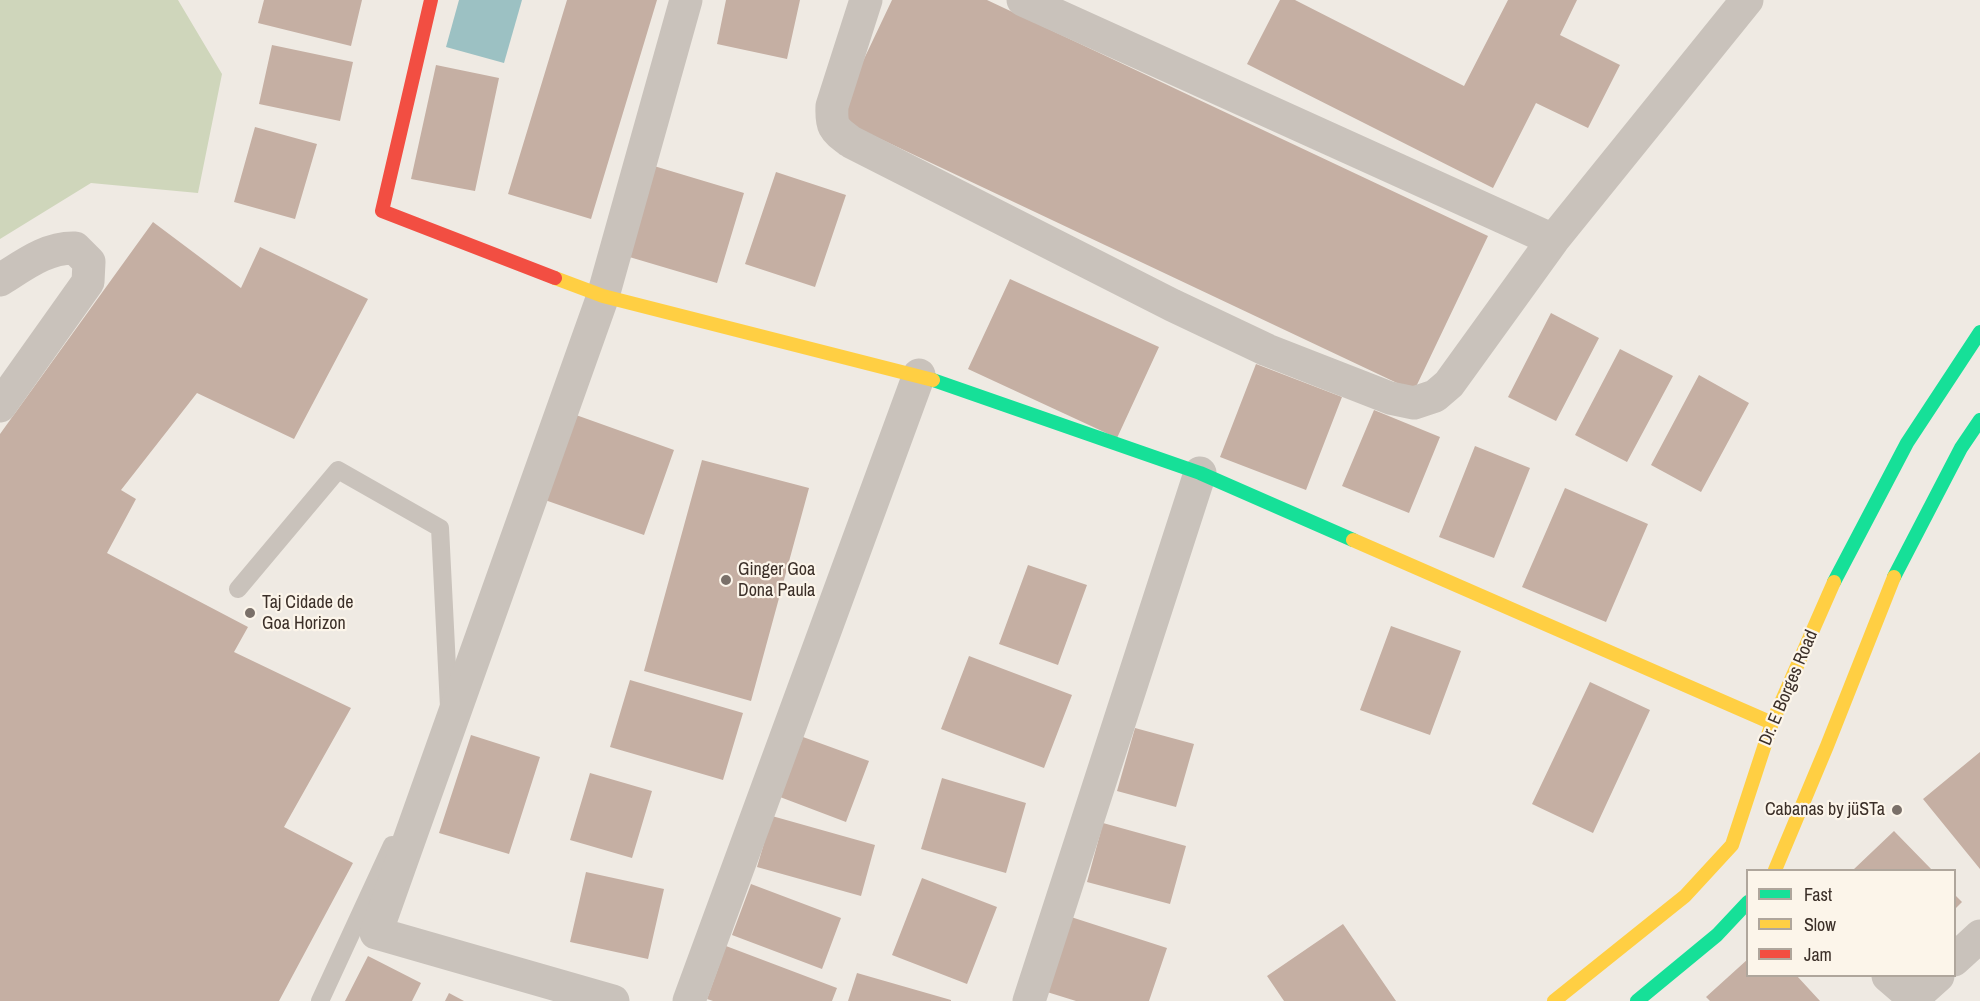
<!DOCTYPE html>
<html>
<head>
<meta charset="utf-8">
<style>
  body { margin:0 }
  #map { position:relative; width:1980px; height:1001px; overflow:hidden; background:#efeae3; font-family:"Archivo Narrow",sans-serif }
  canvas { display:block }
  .legend { position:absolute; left:1746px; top:869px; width:210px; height:108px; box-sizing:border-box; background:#fcf5ea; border:2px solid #afa69c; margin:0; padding:8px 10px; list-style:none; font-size:18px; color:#3b2f28 }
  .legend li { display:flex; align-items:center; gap:12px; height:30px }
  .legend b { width:30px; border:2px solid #afa69c }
</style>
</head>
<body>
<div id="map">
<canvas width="1980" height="1001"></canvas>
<ul class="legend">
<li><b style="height:8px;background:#16e098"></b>Fast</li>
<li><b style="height:8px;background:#ffcf43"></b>Slow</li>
<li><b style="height:8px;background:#f24e42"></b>Jam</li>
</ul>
</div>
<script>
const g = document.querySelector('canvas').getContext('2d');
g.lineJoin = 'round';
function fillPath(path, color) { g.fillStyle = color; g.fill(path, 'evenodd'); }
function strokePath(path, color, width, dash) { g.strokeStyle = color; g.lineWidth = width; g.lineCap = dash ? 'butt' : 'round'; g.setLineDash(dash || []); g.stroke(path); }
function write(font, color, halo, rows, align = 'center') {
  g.font = font + ' "Archivo Narrow",sans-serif'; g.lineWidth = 4.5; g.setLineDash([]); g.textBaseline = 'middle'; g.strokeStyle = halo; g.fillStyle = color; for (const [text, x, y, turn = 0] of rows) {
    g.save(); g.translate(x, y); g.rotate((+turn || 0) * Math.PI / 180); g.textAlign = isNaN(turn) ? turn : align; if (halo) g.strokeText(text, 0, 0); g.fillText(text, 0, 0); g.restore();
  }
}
fillPath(new Path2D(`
  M0 0H178L222 74 198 193 91 183 0 239Z`), '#cfd6bb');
fillPath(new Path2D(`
  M459 0H522L504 63 446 47Z`), '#9cc1c3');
fillPath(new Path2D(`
  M264 0H362L351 46 258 23Z
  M567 0H657L591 219 508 194Z
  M726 0H800L787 59 717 44Z
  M892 0H987L1488 236 1414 391 836 118Z
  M1280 0H1295L1464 86 1508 0H1577L1560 35 1620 65 1588 128 1536 103 1493 188 1247 64Z
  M272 45 353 62 340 121 259 104Z
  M436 65 499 78 475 191 411 179Z
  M255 127 317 144 295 219 234 202Z
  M654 166 744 193 717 283 626 256Z
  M776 172 846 195 815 287 745 264Z
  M153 222 241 288 260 247 368 299 294 439 197 393 121 490 136 499 107 553 248 627 234 652 351 708 284 827 353 863 279 1001H0V434Z
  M1010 279 1159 347 1117 438 968 369Z
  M1551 313 1599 338 1556 421 1508 397Z
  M1620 349 1673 376 1627 462 1575 435Z
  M1256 364 1342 397 1306 490 1220 457Z
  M1699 375 1749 403 1701 492 1651 465Z
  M1374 410 1440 437 1409 513 1342 486Z
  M576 415 674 450 644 535 545 500Z
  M1475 446 1530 468 1494 558 1439 537Z
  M702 460 809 488 751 701 644 671Z
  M1565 488 1648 524 1606 622 1522 587Z
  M1028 565 1087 585 1058 665 999 644Z
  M1391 626 1461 651 1430 735 1360 710Z
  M969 656 1072 695 1044 768 941 729Z
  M630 680 743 713 723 780 610 747Z
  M1590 682 1650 710 1593 833 1532 804Z
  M1135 728 1194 744 1176 807 1117 791Z
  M471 735 540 757 509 854 439 833Z
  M803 737 869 761 846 822 780 797Z
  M1980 752V869L1923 799Z
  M590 773 652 791 632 858 570 840Z
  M942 778 1026 803 1006 873 921 849Z
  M772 816 875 845 861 896 757 867Z
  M1103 823 1186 846 1170 904 1087 882Z
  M1894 831 1932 870H1853Z
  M586 872 664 889 648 959 570 942Z
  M922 878 997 907 967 984 892 955Z
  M751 884 841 918 822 969 732 935Z
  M1954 894 1962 902 1954 910Z
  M1071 917 1167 948 1149 1001H1076L1047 992Z
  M1343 924 1396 1001H1284L1267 976Z
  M726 946 837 988 832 1001H713L707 999Z
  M368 956 421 983 412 1001H345Z
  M1748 959V976H1797L1820 1001H1710L1706 997Z
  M857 973 951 1000V1001H848Z
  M449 993 464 1001H445Z`), '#c5afa3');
strokePath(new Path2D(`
  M238 589 338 470 440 528 449 707
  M320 1001 392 845`), '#c9c2bb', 18);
strokePath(new Path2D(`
  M866 0 832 106C831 128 834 129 851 142L1172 305 1267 350 1390 398 1414 403 1435 396 1449 384 1553 240
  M1023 0 1553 240 1747 0
  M0 280C24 265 47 247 75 248L89 262 88 282 0 406
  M1954 960 1980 936
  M1888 976 1917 1001
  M613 1001 376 933 603 296 686 0
  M689 1001 919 375
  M1029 1001 1200 473
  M1910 1001 1938 976`), '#c9c2bb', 33);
strokePath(new Path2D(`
  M933 380 1200 473 1353 540
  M1894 577 1961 448 1980 420
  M1834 582 1907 443 1980 332
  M1637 1001 1717 935 1748 902`), '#16e098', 14);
strokePath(new Path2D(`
  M555 278 603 296 933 380
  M1353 540 1772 723
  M1775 870 1827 746 1894 577
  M1554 1001 1685 896 1732 845 1772 723 1834 582`), '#ffcf43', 14);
strokePath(new Path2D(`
  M431 0 382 211 555 278`), '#f24e42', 14);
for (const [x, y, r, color] of [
  [726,580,6,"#7a7069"],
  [250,613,6,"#7a7069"],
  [1897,810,6,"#7a7069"]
]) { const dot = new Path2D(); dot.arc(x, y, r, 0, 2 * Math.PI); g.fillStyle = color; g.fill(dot); strokePath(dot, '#fcf5ea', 2); }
write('18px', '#3b2f28', '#fcf5ea', [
  ["Ginger Goa",738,570],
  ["Dona Paula",738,591],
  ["Taj Cidade de",262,603],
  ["Goa Horizon",262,624],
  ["Cabanas by jüSTa",1885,810,"right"]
], 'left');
write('18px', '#3b2f28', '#fcf5ea', [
  ["Dr. E Borges Road",1789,688,-67]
]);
</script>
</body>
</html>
